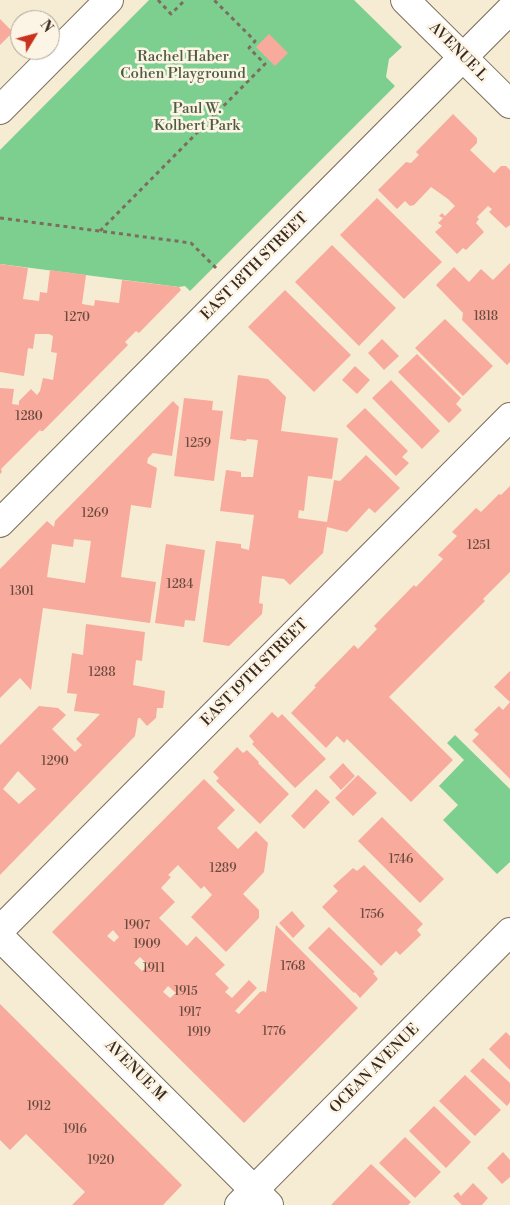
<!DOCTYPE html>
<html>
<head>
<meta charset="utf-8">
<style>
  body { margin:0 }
  #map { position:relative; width:510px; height:1205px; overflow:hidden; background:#f6ebd3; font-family:"Libre Bodoni",serif }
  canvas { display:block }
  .north { position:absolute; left:10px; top:10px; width:50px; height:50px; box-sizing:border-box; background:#fcf5e5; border:1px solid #afa495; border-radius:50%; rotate:53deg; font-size:14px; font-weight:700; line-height:20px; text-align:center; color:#3b2a1e }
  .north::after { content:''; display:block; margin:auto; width:18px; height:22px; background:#c8321e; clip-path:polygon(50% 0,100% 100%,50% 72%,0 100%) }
</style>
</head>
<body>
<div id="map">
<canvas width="510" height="1205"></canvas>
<div class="north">N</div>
</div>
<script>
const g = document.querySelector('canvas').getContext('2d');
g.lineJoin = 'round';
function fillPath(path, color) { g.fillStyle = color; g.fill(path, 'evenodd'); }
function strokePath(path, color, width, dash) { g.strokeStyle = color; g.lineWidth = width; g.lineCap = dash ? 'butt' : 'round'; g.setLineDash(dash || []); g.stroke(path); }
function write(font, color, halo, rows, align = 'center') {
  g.font = font + ' "Libre Bodoni",serif'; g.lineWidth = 5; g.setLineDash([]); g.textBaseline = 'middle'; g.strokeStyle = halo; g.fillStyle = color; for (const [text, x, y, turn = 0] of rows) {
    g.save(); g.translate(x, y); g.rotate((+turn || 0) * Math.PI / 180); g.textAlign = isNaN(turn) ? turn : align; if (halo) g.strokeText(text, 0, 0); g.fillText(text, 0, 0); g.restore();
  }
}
fillPath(new Path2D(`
  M149 0H354L402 47 389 59 386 77 395 86 190 291 185 286 179 287 0 264V150Z
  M455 735 510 789V862L497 874 443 820 458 805 439 786 464 760 447 743Z`), '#7dcf90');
fillPath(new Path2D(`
  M0 19 13 32 0 45Z
  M269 34 288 53 275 66 256 47Z
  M453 114 477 138V143L470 150 494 173 501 166H506L510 170V225L506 228 489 212 492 209 488 206 477 217 479 219 476 223 484 232 466 250 463 248 457 254 435 232 442 226 438 223 443 218 439 216 442 213 445 216 455 206 448 199 431 187 414 205 410 206 405 201 397 209 378 190 406 162 411 163 419 155 416 152Z
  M377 198 442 262 404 299 340 235Z
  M332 245 396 308 359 346 295 282Z
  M510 263V362L507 365 462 320 463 313 436 285 454 267 469 282 481 269 493 280Z
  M0 264 28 268 23 299 39 301 40 292 47 293 50 270 86 275 82 304 94 306 95 300 119 303 122 280 179 287 181 290 139 333 136 331 125 342 128 345 43 431H40L41 429 1 469 2 472 0 474V388L14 389 12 404 19 405V401L31 389 37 395 40 391 43 378 53 380 57 353 51 352 53 336 49 334H35L33 349 28 348 24 376 0 372Z
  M285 290 351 355 314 392 248 327Z
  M445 319 493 366 463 396 415 348Z
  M382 339 399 356 384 370 368 353Z
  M417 354 461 398 456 404 462 410 449 423 398 372Z
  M355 366 370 380 357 394 342 380Z
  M238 375 268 379 286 397 281 431 338 438 332 479 308 476 304 511 299 510 298 518 327 522 334 480 340 481 366 455 400 488 375 513 369 508 347 532 327 527 323 553 290 585 284 579 262 576 259 603 263 604 262 614 229 646 203 642 216 541 241 544V548L249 550 254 515 220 511 226 470 241 472V477H253L258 440 247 439 246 441 230 439Z
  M391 380 440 431 422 449 372 398Z
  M184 398 213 401 212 410 223 411 214 481 174 476Z
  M173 401 179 407 172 456 153 453 148 458 147 463 157 468 151 508 131 505 121 577 156 582 150 623 43 608 31 690 20 678 0 698V569L47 521 54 527 55 521ZM74 539 91 541 85 583 47 577 52 544 73 547Z
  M365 408 408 451 402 457 409 463 396 476 346 426Z
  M510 486V572L483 599 485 601 389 697 453 760 411 802 347 739 344 743 337 736 326 748 291 713 316 687 314 686 354 645 358 649 377 629 374 626 414 585 416 587 443 559 438 555 457 536 452 532 476 508 481 512 499 494 501 495Z
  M166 544 205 550 195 621 185 620 184 627 155 623Z
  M86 624 145 632 142 661 136 660 133 685 165 691 163 708H157L156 718 147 726 140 718H138L135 736 0 875V745L39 706 58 708 66 715 52 729 75 752 82 745 76 739 100 714 74 711 77 694 67 693 72 653 83 655ZM18 771 36 789 19 804 3 789Z
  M510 671V779L472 741 479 734 474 730 499 706 503 710 510 702 494 687Z
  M272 712 278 718 282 714 326 759 295 788 252 744 254 742 249 736Z
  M237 747 243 753 247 750 259 762 258 763 289 794 260 824 216 781 219 778 213 772Z
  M343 763 355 776 341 790 329 777Z
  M358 775 377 793 353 816 335 798Z
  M204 779 235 810 217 828 238 849 256 831 268 843 264 872 243 894 259 910V918L226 952 191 917 212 895 204 886 201 889 178 865 168 875 171 877 161 888 175 902 159 918 187 946 196 936 225 965 215 974 229 988 225 992 232 998 249 980 257 988 235 1011 239 1014 260 992 264 991 266 993 276 925 358 1008 244 1123 52 932ZM113 930 119 937 114 942 107 936ZM140 957 148 965 142 971 134 963ZM168 986 176 993 170 998 163 992Z
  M316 789 330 802 304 829 291 816Z
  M382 817 444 879 420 903 358 841Z
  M364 865 423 924 417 930 421 935 400 955 396 951 381 966 322 907 338 891 333 886 353 868 357 871Z
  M292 911 305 926 293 938 279 923Z
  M329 927 375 972 373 973 378 979 360 998 355 992 354 993 308 948Z
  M0 1004 182 1185 163 1205H72L85 1192 26 1134 10 1150 0 1140Z
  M506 1032 510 1036V1070L489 1049Z
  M483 1058 510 1083V1102L507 1106 470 1071Z
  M465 1075 501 1110 475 1136 439 1101Z
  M434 1106 471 1142 446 1168 409 1131Z
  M405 1137 441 1172 415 1198 379 1163Z
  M503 1152 510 1160V1177L502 1184 487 1168Z
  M371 1164 411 1202 408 1205H331Z
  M473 1183 488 1198 482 1205H462L453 1196 458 1192 461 1196Z`), '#f8ab9c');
const minor = new Path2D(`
  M405 0 510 104
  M0 110 109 0
  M0 523 510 10
  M0 930 510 417
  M0 937 269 1205`);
const major = new Path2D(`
  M239 1205 510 932`);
strokePath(minor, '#7c6e5d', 30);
strokePath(major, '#7c6e5d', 30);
strokePath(new Path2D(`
  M158 0 171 14 185 0
  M0 218 191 243 217 269
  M100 231 265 64 249 48 255 41 214 0`), '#7c6e5d', 3, [4, 4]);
strokePath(minor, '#fff', 28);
strokePath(major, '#fff', 28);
write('12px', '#6a4a3e', null, [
  ["1818",486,317],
  ["1270",77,318],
  ["1280",29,417],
  ["1259",198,444],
  ["1269",95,514],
  ["1251",479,546],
  ["1284",180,585],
  ["1301",22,592],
  ["1288",102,673],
  ["1290",55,762],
  ["1746",401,860],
  ["1289",223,869],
  ["1756",372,915],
  ["1907",137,926],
  ["1909",147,945],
  ["1768",293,967],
  ["1911",154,969],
  ["1915",186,992],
  ["1917",190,1013],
  ["1776",274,1032],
  ["1919",199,1033],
  ["1912",39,1107],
  ["1916",75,1130],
  ["1920",101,1161]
]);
write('15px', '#3b2a1e', '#fcf5e5', [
  ["AVENUE L",458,52,45],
  ["EAST 18TH STREET",255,267,-45],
  ["EAST 19TH STREET",255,673,-45],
  ["OCEAN AVENUE",375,1069,-45],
  ["AVENUE M",135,1071,45]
]);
write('15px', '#4f5c40', '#fcf5e5', [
  ["Rachel Haber",183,57],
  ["Cohen Playground",183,74],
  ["Paul W.",197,109],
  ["Kolbert Park",197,126]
]);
</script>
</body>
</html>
